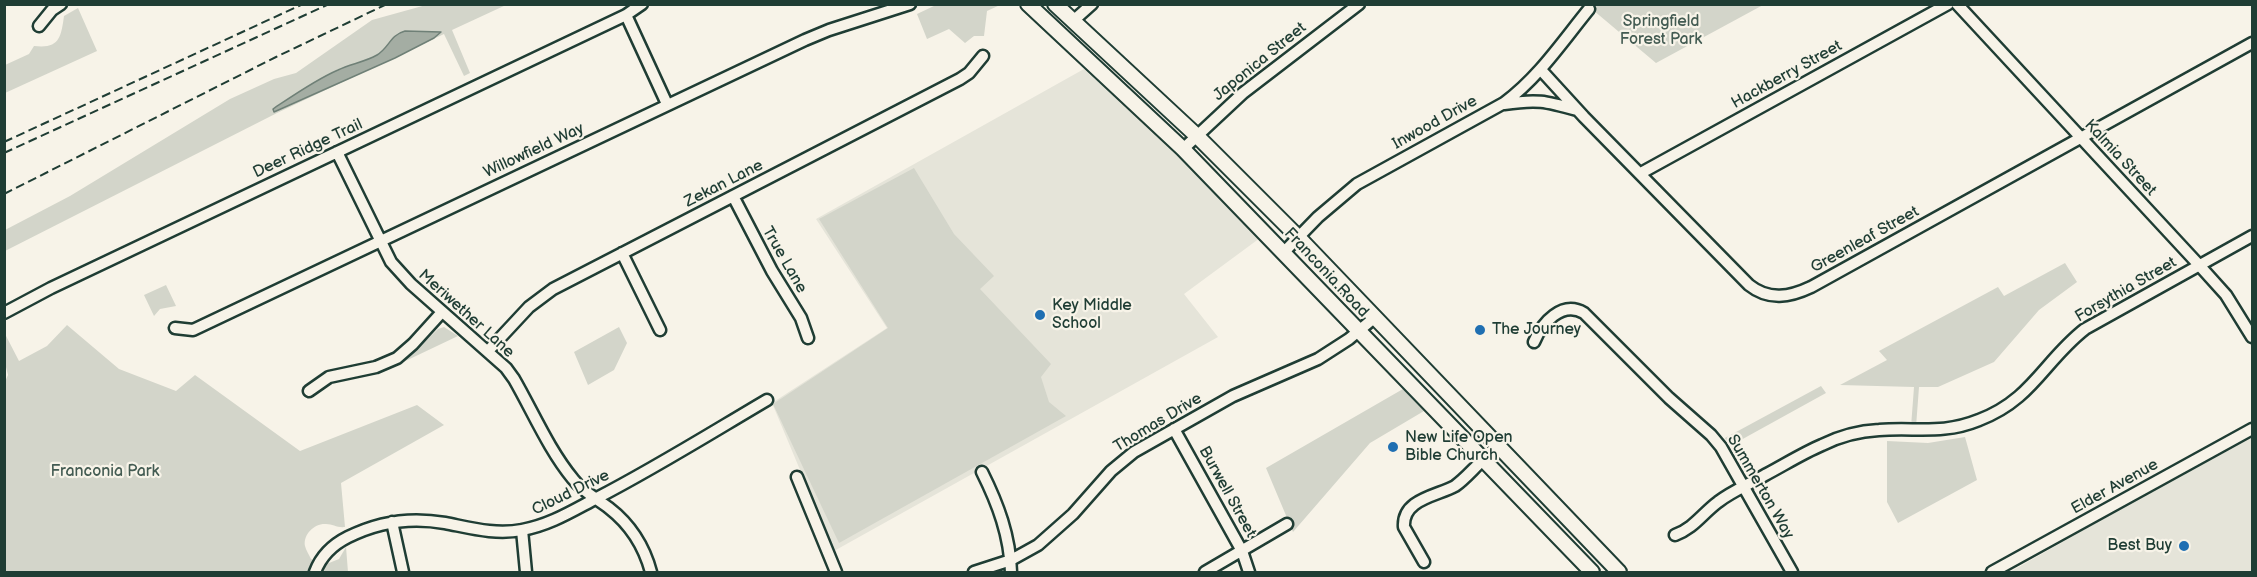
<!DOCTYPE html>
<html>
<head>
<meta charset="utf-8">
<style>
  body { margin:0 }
  #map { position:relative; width:2257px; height:577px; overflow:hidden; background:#f7f3e8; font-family:"Balsamiq Sans",sans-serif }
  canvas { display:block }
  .frame { position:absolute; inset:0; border:6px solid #1f3d34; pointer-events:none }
</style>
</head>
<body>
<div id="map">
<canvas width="2257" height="577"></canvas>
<div class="frame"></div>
</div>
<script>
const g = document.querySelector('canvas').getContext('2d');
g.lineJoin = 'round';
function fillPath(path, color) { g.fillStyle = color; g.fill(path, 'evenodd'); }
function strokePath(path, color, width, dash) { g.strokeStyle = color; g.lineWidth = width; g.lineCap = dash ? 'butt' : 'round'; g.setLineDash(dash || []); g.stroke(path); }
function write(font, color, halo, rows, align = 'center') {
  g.font = font + ' "Balsamiq Sans",sans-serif'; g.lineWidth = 4.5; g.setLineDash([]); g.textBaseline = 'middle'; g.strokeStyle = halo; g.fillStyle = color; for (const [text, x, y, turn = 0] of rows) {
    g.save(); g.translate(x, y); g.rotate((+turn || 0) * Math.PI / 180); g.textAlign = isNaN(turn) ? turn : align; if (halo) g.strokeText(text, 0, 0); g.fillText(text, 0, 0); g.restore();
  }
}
fillPath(new Path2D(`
  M1084 69 1166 144 1260 238 1184 294 1218 337 834 551 772 403 887 328 816 219Z
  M2252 434V572H2010Z`), '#e5e4d9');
fillPath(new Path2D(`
  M426 5H506L452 30 470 73 464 76 444 34 277 113 5 251V230L70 196 230 99 274 79 296 73 372 20Z
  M936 5V4L1000 5 987 11 984 36H974L965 43 949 29 927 39 917 14Z
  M1587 5H1763L1656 63Z
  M78 8 97 51 5 93V65L29 54 34 46C59 49 61 38 64 16Z
  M914 168 954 234 994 276 980 289 1051 364 1041 377 1049 402 1066 416 839 543 773 404 888 328 819 219Z
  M2065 263 2077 282 2039 310 1994 362 1938 387H1919L1916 427H1911L1914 387 1840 385 1887 360 1879 351 1998 287 2004 296Z
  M166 285 176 306 160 309 154 316 144 295Z
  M67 325 119 369 176 391 195 375 300 451 417 405 444 425 341 483 345 527C337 528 333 524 326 524 315 523 303 534 305 546 306 550 309 555 311 559L324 565 339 559 346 547 348 572H5L4 384 8 375 5 363 4 332 19 361 47 346Z
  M444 327 458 336 397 365 414 352 438 329Z
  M619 327 627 343 614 370 588 385 574 352Z
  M1821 386 1826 393 1730 446 1725 438Z
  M1403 389 1424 411 1370 443 1293 532 1266 468Z
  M1965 437 1977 480 1898 523 1887 502V441L1928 443Z`), '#d3d5ca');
const water = new Path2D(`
  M405 31 441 32 434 38 395 58 274 112 273 109C294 95 315 80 338 70 350 64 365 62 377 55 389 48 390 35 405 31Z`);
fillPath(water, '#a4ada3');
strokePath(water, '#6f8077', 1.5);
const minor = new Path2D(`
  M1957 4 2199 265 2226 295 2252 337
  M626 15 667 104
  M1073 21 1092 4
  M39 26 52 10 61 4
  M1541 70 1584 117 1749 285C1769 301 1790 297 1811 287L2252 43
  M1504 104C1537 99 1545 101 1577 110
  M1183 149 1243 93 1359 4
  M337 152 391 262 411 284 506 368 514 379C533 412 549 450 573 479 583 492 596 498 609 508 631 525 644 546 651 572
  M1641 173 1948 4
  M733 196 772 271 801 318 808 338
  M1284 252 1318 217 1357 184 1504 103C1539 77 1562 42 1589 9
  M622 253 660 330
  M4 313 51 288 626 15 642 4
  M175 328 193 330 805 40 829 30 910 4
  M1534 342C1542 323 1562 300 1584 313L1669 398 1711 435 1721 447 1792 572
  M488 351 529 307 553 289 960 79 969 73 983 56
  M309 391 329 377 376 367 397 358 413 344 442 312
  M1174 429 1242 551 1249 572
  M982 472C998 504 1010 536 1011 572
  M797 477 836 572
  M392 522 403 572
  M522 530 526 572
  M1675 535C1694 528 1702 514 1718 502 1732 491 1750 484 1765 475 1784 465 1803 453 1822 445 1840 436 1859 431 1879 430 1916 427 1942 435 1979 420 2032 400 2044 361 2085 329L2252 236
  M1424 562 1404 527C1402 499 1437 496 1455 486 1465 479 1474 468 1483 460
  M315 572C321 556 332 545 348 537 378 522 412 517 445 523 471 528 495 535 522 530 550 525 572 511 597 498 655 468 711 433 767 400
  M974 572 1011 560 1038 545 1073 514 1111 471 1134 452 1233 396 1318 359 1349 339 1374 318
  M1205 572 1287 524
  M1992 572 2252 429`);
const major = new Path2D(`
  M1028 4 1183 149 1592 572
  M1055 4 1197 136 1298 237 1619 572`);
strokePath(minor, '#1f3d34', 15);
strokePath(major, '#1f3d34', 18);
strokePath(minor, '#f7f3e8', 10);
strokePath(major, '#f7f3e8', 14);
strokePath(new Path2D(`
  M4 142 303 4
  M4 153 329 4
  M4 194 276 57 387 4`), '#1f3d34', 2, [9, 4.5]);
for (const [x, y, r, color] of [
  [1040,315,6,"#1f6fb2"],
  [1480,330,6,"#1f6fb2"],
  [1393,447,6,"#1f6fb2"],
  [2184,546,6,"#1f6fb2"]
]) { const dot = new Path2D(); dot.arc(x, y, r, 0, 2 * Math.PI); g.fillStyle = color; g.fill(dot); strokePath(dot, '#f7f3e8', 2); }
write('16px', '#435b52', '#f7f3e8', [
  ["Springfield",1661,22],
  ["Forest Park",1661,40],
  ["Franconia Park",105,472]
]);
write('16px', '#1f3d34', '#f7f3e8', [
  ["Japonica Street",1260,62,-39],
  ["Hackberry Street",1787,75,-29],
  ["Inwood Drive",1435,123,-29],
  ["Deer Ridge Trail",308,149,-25],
  ["Willowfield Way",534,151,-25],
  ["Kalmia Street",2120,158,47],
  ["Zekan Lane",724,184,-27],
  ["Greenleaf Street",1865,240,-29],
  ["True Lane",784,260,60],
  ["Franconia Road",1326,273,47],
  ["Forsythia Street",2126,290,-30],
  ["Meriwether Lane",466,314,42],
  ["Thomas Drive",1158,423,-31],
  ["Summerton Way",1760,487,60],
  ["Elder Avenue",2115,487,-29],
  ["Burwell Street",1227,492,61],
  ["Cloud Drive",571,493,-26]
]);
write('16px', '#1f3d34', '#f7f3e8', [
  ["Key Middle",1052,306],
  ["School",1052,324],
  ["The Journey",1492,330],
  ["New Life Open",1405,438],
  ["Bible Church",1405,456],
  ["Best Buy",2172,546,"right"]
], 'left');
</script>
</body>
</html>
